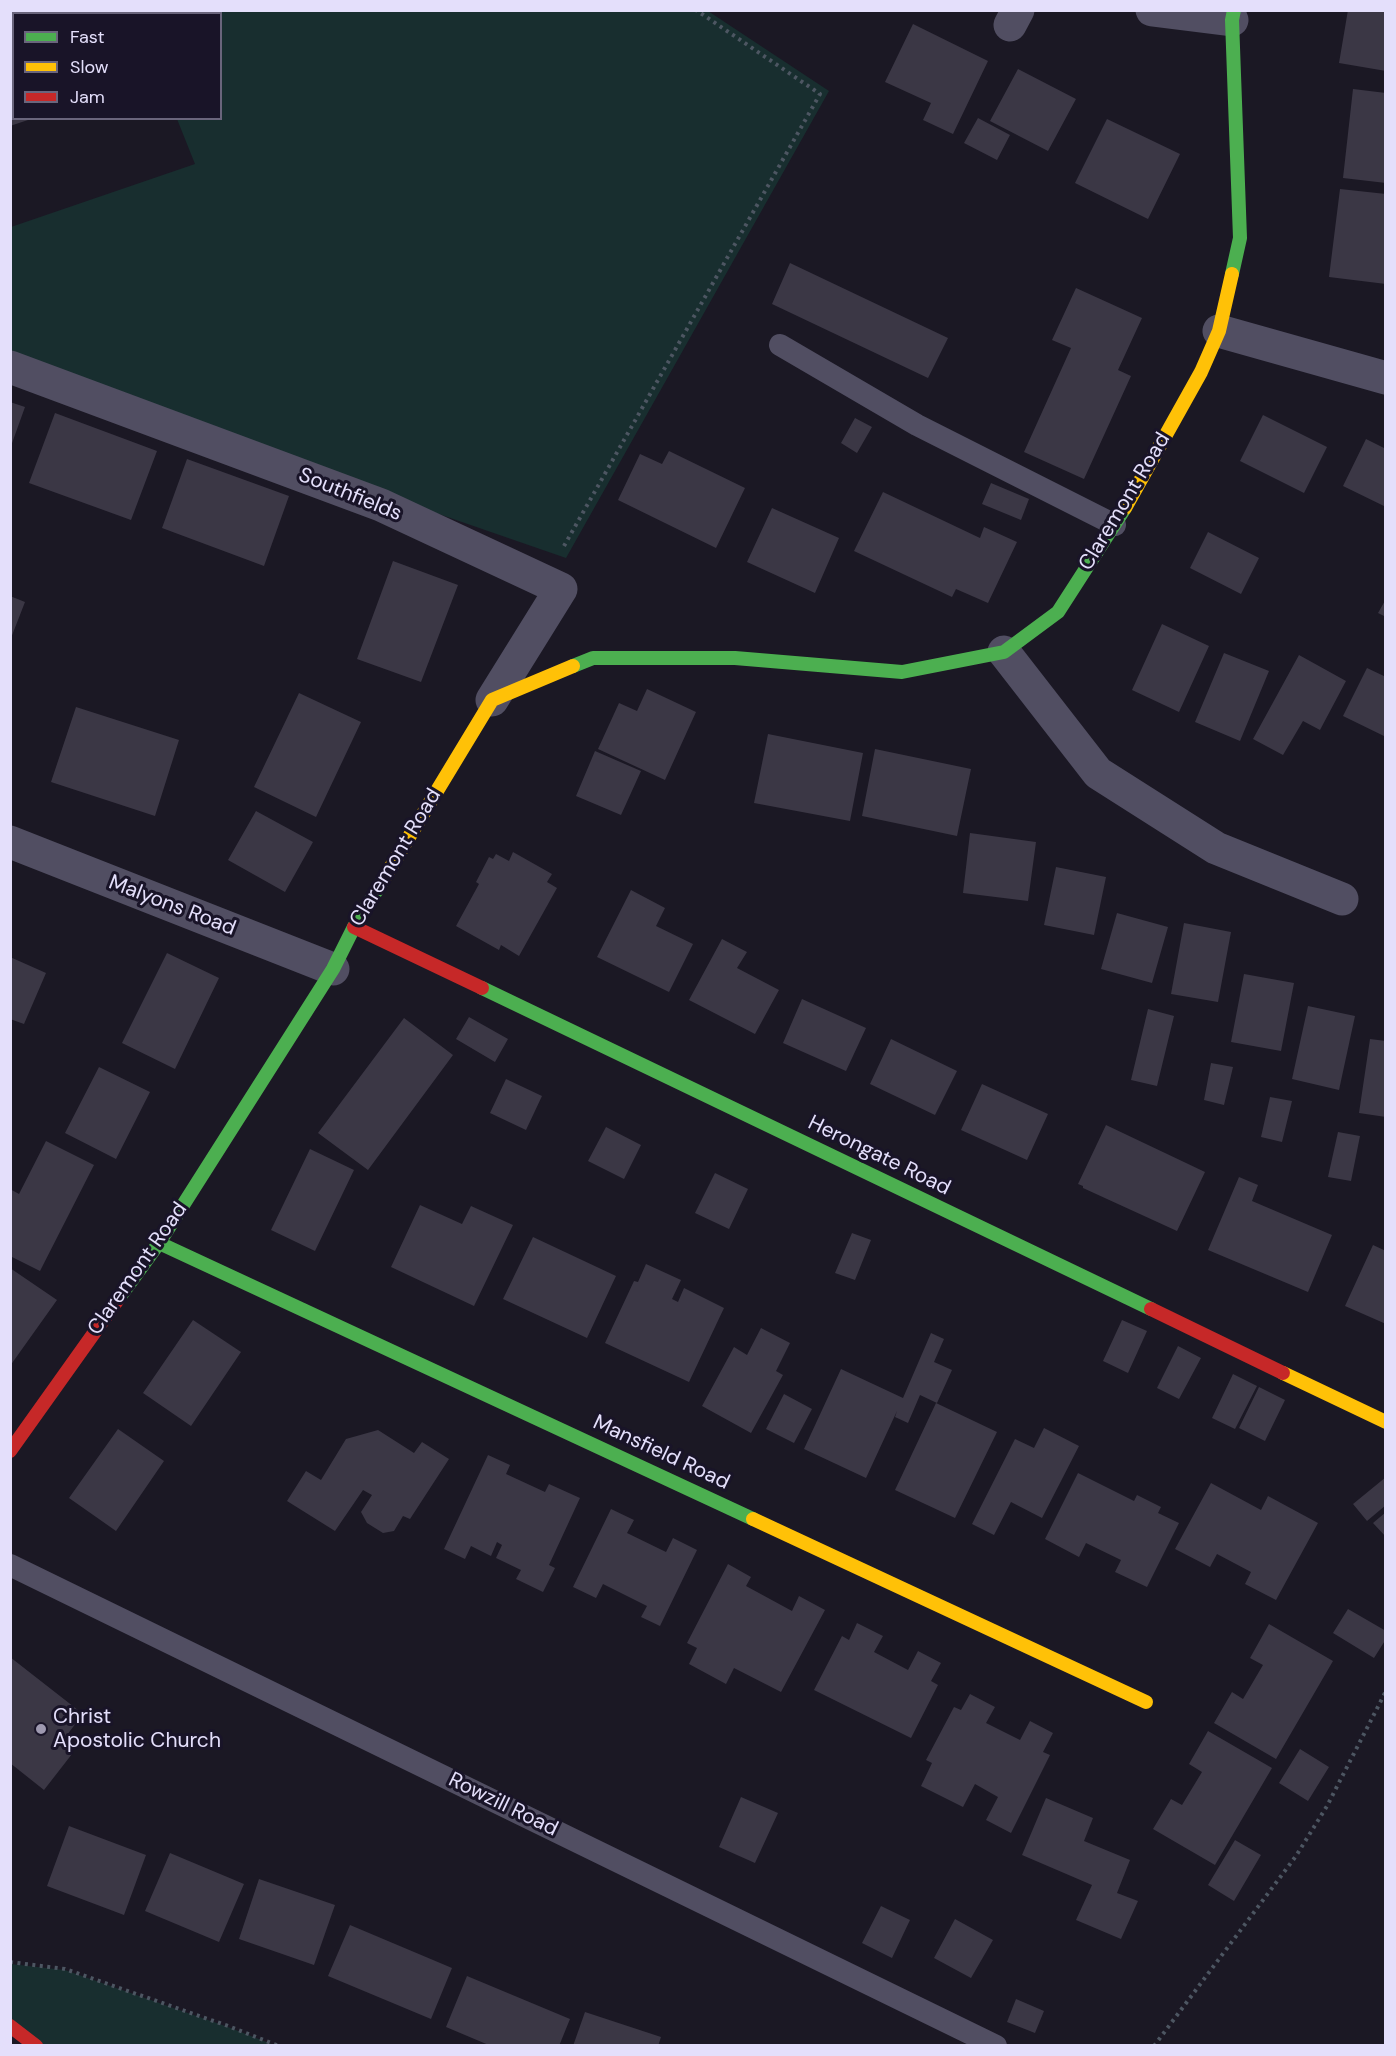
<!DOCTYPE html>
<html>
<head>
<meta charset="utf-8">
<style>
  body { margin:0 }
  #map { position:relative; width:1396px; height:2056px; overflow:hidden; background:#1b1824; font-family:"DM Sans",sans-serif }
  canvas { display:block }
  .frame { position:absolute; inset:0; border:12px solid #e4dffb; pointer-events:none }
  .legend { position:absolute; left:12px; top:12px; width:210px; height:108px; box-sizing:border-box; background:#191428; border:2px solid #6a657c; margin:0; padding:8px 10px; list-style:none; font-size:18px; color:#e4dffb }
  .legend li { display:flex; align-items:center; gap:12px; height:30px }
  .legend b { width:30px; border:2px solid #6a657c }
</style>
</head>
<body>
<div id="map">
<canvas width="1396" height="2056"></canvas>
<div class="frame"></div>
<ul class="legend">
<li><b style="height:8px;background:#4caf50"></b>Fast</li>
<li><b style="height:8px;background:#ffc107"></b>Slow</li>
<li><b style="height:8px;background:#c62828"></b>Jam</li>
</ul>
</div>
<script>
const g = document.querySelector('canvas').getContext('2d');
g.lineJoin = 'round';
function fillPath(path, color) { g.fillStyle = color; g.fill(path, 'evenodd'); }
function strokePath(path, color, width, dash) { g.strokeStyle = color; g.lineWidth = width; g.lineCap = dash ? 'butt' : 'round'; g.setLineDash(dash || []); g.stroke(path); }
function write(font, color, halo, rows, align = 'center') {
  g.font = font + ' "DM Sans",sans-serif'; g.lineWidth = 6; g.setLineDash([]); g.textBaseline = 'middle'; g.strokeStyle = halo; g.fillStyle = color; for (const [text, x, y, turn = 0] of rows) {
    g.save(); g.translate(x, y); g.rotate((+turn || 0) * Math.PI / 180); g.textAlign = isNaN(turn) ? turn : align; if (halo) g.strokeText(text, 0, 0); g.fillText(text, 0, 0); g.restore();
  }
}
fillPath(new Path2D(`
  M132 11H708L829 91 566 558 11 366V227L195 164 177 119 220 118V14H134Z
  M10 1964 65 1970 228 2027 274 2045H37L11 2025Z`), '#182e2f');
fillPath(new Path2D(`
  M1348 10H1386V71L1339 63Z
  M913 24 988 61 953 134 923 120 931 103 885 82Z
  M14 61V118L31 119 10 126V62Z
  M1018 69 1076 99 1048 151 990 121Z
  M1353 89 1386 93V183L1343 178Z
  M978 118 1010 135 997 160 964 143Z
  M1107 119 1180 154 1148 219 1075 183Z
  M1340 189 1386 194V284L1329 277Z
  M790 263 948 338 928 378 772 304Z
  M1076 288 1142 318 1118 370 1131 376 1084 479 1024 452 1071 348 1052 340Z
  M10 402 25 407 11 446H10Z
  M55 413 157 451 131 520 29 483Z
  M1263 415 1327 447 1304 493 1240 461Z
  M855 418 872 427 857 453 841 443Z
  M1366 439 1386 449V507L1343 486Z
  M669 451 745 488 716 548 618 500 640 454 662 464Z
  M187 459 289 496 264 566 162 528Z
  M991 483 1029 499 1021 520 982 504Z
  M883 492 980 538 984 527 1017 542 988 603 956 589 952 597 854 551Z
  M772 508 839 538 815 593 747 562Z
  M1208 532 1259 558 1241 594 1190 568Z
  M393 561 458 585 421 682 357 659Z
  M10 596 25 602 11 638H10Z
  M1386 599V617L1378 613Z
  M1162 624 1209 646 1179 712 1132 690Z
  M1224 653 1269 671 1240 741 1195 722Z
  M1299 655 1346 681 1320 730 1303 721 1283 755 1253 739Z
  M1367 668 1386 677V737L1343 716Z
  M647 689 696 712 665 780 598 749 619 703 637 711Z
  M299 693 361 722 316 817 254 787Z
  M76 707 179 740 155 816 51 782Z
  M768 734 863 753 850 821 754 803Z
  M875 749 971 769 957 836 862 816Z
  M595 751 641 771 621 815 576 796Z
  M256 811 313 842 285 892 228 860Z
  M970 833 1036 842 1028 901 963 893Z
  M513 852 552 874 547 882 557 888 519 956 501 945 499 950 456 926 479 884 476 882 489 857 493 859 496 854 509 861Z
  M1056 867 1106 877 1094 935 1044 925Z
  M631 890 665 908 656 926 693 944 669 992 597 957Z
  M1117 913 1168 927 1152 983 1101 969Z
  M1184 923 1231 932 1218 1002 1171 994Z
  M722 939 747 952 737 968 779 990 755 1034 689 1000Z
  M167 953 219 978 175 1069 122 1043Z
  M10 957 46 973 24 1024 10 1019Z
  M1244 974 1294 983 1281 1051 1231 1042Z
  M802 999 866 1028 846 1071 783 1043Z
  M1308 1006 1355 1016 1339 1090 1292 1079Z
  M1148 1009 1174 1016 1157 1086 1131 1080Z
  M469 1017 508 1039 495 1062 456 1039Z
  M404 1018 453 1055 368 1170 318 1133Z
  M891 1039 957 1071 935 1115 870 1084Z
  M1370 1039 1386 1041V1117L1359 1113Z
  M1211 1063 1233 1067 1224 1105 1204 1100Z
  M99 1067 150 1092 116 1159 65 1133Z
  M506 1079 542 1096 526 1130 490 1113Z
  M982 1084 1048 1114 1027 1160 961 1130Z
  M1270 1097 1292 1101 1282 1142 1261 1137Z
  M1106 1125 1205 1172 1177 1231 1083 1188V1186L1078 1184Z
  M606 1127 641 1145 624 1179 588 1161Z
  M1338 1132 1360 1136 1351 1181 1328 1177Z
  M46 1141 94 1165 40 1271 10 1256V1189L19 1194Z
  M310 1149 354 1170 315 1251 271 1230Z
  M715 1173 748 1189 729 1229 695 1213Z
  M1239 1177 1258 1185 1252 1201 1332 1235 1308 1292 1208 1250Z
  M420 1205 462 1224 471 1206 513 1225 474 1306 391 1267Z
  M852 1233 871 1240 855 1280 835 1273Z
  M533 1237 616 1276 587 1338 503 1299Z
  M1373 1245 1386 1251V1324L1345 1306Z
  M646 1264 681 1280 672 1299 678 1302 684 1288 724 1308 689 1382 605 1343 634 1281 638 1282Z
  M10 1268 57 1300 10 1366Z
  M193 1320 241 1352 191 1426 143 1393Z
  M1122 1320 1147 1331 1128 1373 1103 1361Z
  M761 1328 790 1343 776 1371 783 1375 751 1433 702 1406 734 1347 747 1355Z
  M931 1333 944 1339 934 1362 952 1370 937 1403 920 1395 908 1423 895 1417 897 1411 866 1478 804 1449 841 1369 903 1398Z
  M1178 1346 1201 1358 1179 1399 1157 1388Z
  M1233 1374 1257 1386 1235 1429 1212 1418Z
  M1259 1387 1285 1400 1265 1441 1239 1428Z
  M784 1394 812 1409 794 1443 766 1429Z
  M936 1403 997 1432 955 1518 895 1490Z
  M1044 1428 1079 1446 1042 1518 1011 1502 994 1535 972 1524 1015 1439 1034 1448Z
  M118 1429 164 1461 116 1531 69 1498Z
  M378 1430 414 1453 422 1442 449 1459 410 1519 403 1516 394 1531 383 1533 367 1523 361 1512 372 1495 363 1490 335 1531 287 1501 306 1471 321 1480 346 1439Z
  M488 1455 510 1465 506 1474 545 1492 549 1484 580 1498 549 1565 555 1568 543 1592 516 1579 521 1570 496 1558 502 1545 497 1542 491 1556 471 1546 465 1559 444 1549Z
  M1078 1473 1134 1501 1137 1495 1161 1507 1158 1513 1179 1523 1147 1587 1115 1572 1121 1560 1086 1543 1079 1557 1045 1539Z
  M1386 1477V1505L1367 1521 1353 1504Z
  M1211 1483 1261 1510 1268 1496 1318 1523 1276 1600 1245 1584 1251 1572 1217 1554 1210 1567 1175 1549Z
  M611 1509 634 1520 627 1533 666 1552 673 1538 697 1550 660 1626 641 1617 647 1606 603 1584 596 1598 573 1587Z
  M1386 1512V1537L1373 1523Z
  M728 1564 751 1577 746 1586 792 1611 799 1596 825 1610 781 1692 734 1668 726 1684 689 1664 697 1648 687 1643Z
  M1348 1609 1386 1631V1639L1374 1658 1333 1633Z
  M857 1623 883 1636 874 1652 908 1670 918 1651 941 1663 931 1681 938 1685 911 1738 814 1690 842 1636 849 1640Z
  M1269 1624 1333 1661 1276 1759 1214 1723 1232 1692 1243 1699 1263 1665 1250 1658Z
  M10 1657 83 1714 60 1744 72 1754 44 1790 10 1763Z
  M970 1694 995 1707 986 1723 1020 1740 1030 1721 1053 1733 1043 1752 1050 1755 1011 1833 986 1820 998 1797 975 1784 963 1807 921 1786 932 1763 926 1760 954 1707 961 1710Z
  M1208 1731 1272 1768 1215 1865 1153 1829 1171 1799 1182 1805 1202 1772 1189 1764Z
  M1300 1749 1329 1767 1308 1801 1279 1783Z
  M741 1797 778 1813 755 1863 719 1847Z
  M1046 1798 1093 1818 1084 1841 1130 1860 1117 1893 1138 1901 1121 1939 1076 1920 1092 1885 1022 1855Z
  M69 1826 146 1855 124 1915 47 1886Z
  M1235 1840 1261 1855 1234 1901 1208 1885Z
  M170 1853 244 1884 219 1942 145 1911Z
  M259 1879 335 1905 314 1965 239 1939Z
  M881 1906 910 1920 892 1958 862 1943Z
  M955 1919 993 1940 971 1978 934 1958Z
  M350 1925 452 1968 431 2019 328 1976Z
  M467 1976 570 2019 559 2046H491L446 2027Z
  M1016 1999 1044 2011 1035 2033 1007 2022Z
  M585 2012 661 2037 658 2046H573Z`), '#3b3745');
strokePath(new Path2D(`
  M564 546 820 94 696 10
  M10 1962 65 1969 228 2026 279 2046
  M1154 2046 1296 1856 1327 1806 1386 1691`), '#4d5662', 4, [3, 4.5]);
strokePath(new Path2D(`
  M780 345 917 425 1115 525
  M10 1565 996 2046`), '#514e62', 22);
strokePath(new Path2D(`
  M1152 10 1232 20
  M1010 25 1018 10
  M1219 331 1386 378
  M10 367 381 505 561 589 492 700
  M1004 652 1098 773 1216 848 1342 899
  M10 842 333 969`), '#514e62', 33);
strokePath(new Path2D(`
  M1232 274 1240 238 1232 20 1234 10
  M573 666 593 658H735L902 672 1004 652 1058 612 1125 508
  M482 988 1151 1309
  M159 1243 753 1519
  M119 1298 159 1243 333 969 354 927 383 880`), '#4caf50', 14);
strokePath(new Path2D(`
  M1125 508 1201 372 1219 331 1232 274
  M383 880 492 700 573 666
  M1283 1373 1386 1422
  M753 1519 1146 1702`), '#ffc107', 14);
strokePath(new Path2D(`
  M354 927 482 988
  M1151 1309 1283 1373
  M10 1451 119 1298
  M10 2026 36 2046`), '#c62828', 14);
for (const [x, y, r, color] of [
  [41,1729,6,"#9e99b0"]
]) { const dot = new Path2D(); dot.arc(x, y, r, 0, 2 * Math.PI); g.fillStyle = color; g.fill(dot); strokePath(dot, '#191428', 2); }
write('21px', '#e4dffb', '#191428', [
  ["Southfields",350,495,22],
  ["Claremont Road",1125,502,-59],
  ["Claremont Road",396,858,-59],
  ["Malyons Road",172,906,21],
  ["Herongate Road",879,1156,26],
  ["Claremont Road",138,1269,-55],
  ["Mansfield Road",661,1453,25],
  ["Rowzill Road",503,1805,26]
]);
write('21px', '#e4dffb', '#191428', [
  ["Christ",53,1717],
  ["Apostolic Church",53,1741]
], 'left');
</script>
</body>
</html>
